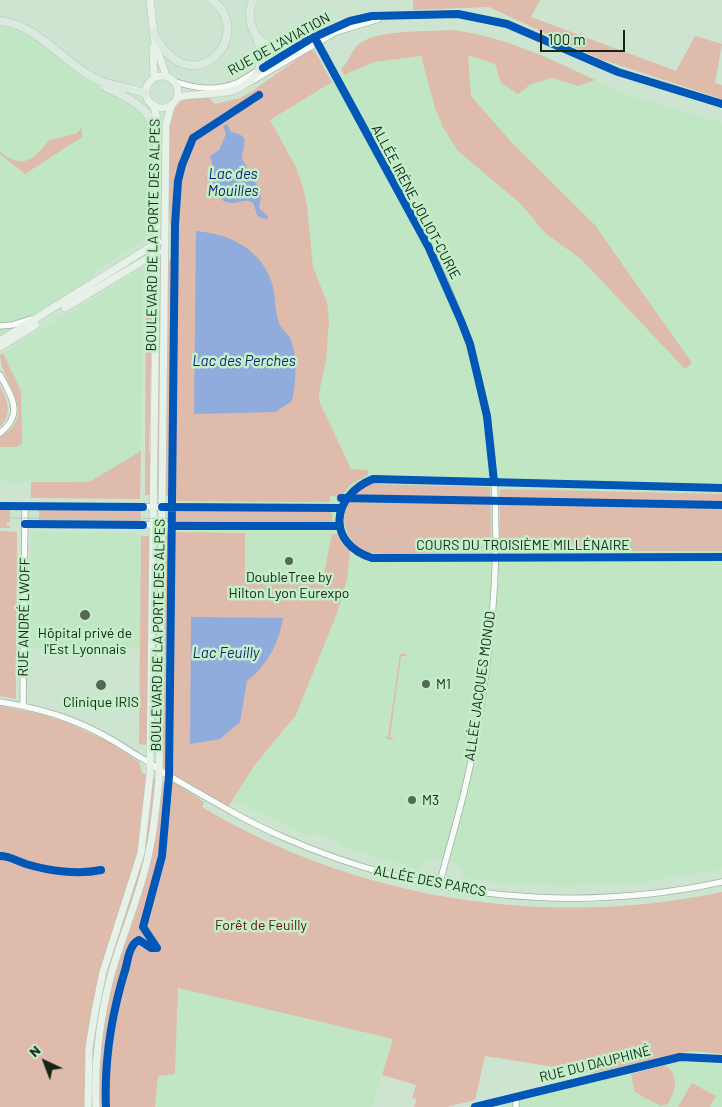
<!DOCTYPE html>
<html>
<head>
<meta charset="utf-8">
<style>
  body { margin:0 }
  #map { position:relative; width:722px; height:1107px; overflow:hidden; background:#cde5d0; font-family:Barlow,sans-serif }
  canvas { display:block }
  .north { position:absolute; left:20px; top:1037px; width:50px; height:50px; -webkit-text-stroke:4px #c3efc9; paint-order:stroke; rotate:317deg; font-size:14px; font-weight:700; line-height:20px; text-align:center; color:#142416 }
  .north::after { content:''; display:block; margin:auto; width:18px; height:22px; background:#142416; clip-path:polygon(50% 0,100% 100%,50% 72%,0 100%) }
  .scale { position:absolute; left:540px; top:30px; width:85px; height:22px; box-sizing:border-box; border:2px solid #142416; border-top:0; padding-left:6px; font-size:15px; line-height:18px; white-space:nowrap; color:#142416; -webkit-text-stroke:4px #c3efc9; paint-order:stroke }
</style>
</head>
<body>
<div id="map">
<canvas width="722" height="1107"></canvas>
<div class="north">N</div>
<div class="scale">100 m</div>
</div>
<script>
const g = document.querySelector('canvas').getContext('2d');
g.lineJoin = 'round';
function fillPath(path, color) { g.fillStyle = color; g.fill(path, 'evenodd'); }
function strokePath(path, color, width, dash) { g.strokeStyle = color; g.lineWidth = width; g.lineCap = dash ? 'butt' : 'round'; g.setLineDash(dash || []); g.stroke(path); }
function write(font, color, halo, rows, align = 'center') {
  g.font = font + ' Barlow,sans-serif'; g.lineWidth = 5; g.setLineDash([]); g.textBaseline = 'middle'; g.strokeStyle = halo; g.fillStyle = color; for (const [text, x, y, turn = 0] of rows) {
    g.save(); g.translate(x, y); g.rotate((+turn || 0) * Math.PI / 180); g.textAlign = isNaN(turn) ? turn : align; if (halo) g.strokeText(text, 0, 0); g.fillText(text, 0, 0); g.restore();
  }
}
fillPath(new Path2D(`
  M0 26 30 34 83 78 144 114 153 131V234L101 268 84 285 0 337Z
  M453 30 485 35 541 54 624 94 722 123V869L641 882 567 886 516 884 464 878 461 869 454 862 436 858 425 862 418 869 345 848 341 843 319 833 305 834 232 800 254 766 296 715 345 584 191 580 193 453 323 413 319 393 326 361 329 321 323 291 313 267 307 206 303 188 296 167 270 120 344 75 341 69 348 63 353 51 371 36Z
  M143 268 141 451 89 482 21 481 20 484H13L12 481H0V444L21 425V391L3 353Z
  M31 532 138 533V537L141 536 140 649 30 648Z
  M178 988 393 1039 372 1107H155L158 1076 175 1074Z
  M692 1059 722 1063V1107H489Z`), '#c0e6c4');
fillPath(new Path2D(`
  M413 0H540L531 17 676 71 695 36 722 44 715 83 722 85V99L600 59 489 7 413 10Z
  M453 30C505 37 548 58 595 80L578 86 552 78 531 84 518 94 501 83 495 64 468 55 471 96 512 143 594 224 692 363 685 369 581 259 545 233 521 204 458 151 443 127 435 108 421 56 374 62 344 75 341 69C349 62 351 51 359 44 378 29 427 32 453 30Z
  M310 50 315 51 332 82 270 120 296 167 303 188 307 206 313 267 327 302 329 321 326 361 319 393 320 403 351 469 368 470V475L350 485 341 497 330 496V502L173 501 177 223 170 225C169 201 162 118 179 103 187 96 199 98 209 98L215 104 240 98 251 92Z
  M82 128V137L25 174 0 154V152C23 170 34 160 49 140L75 134Z
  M174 258 170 496H165L167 262Z
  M161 266 159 496H156L158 268Z
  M153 271 149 451 151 453 150 495H145L146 275Z
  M3 353 21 391 22 444 16 447H0V437C41 414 0 381 0 355Z
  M0 386C8 401 13 414 0 427Z
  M141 451 140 499 31 498V482H89Z
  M371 484 490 487 491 536 488 542H446L445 552C429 552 380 556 368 552 352 547 341 527 345 511 349 498 358 489 371 484Z
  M500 489 722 494V551H500Z
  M0 508H10V522H7V525L10 526V528H0Z
  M39 509H141V523L39 522Z
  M173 510 332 511V525L173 523Z
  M0 531 17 532 16 699 0 696Z
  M164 532 245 533V583H322L332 534 339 535 350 550 347 580 337 613 296 715 254 766 228 807 167 772 162 765Z
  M141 536H150L148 745 139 744Z
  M155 537H158L156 751 154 749Z
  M400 654H405L406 656H401L390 737 394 738 391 740 383 737H388Z
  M0 706 41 714 70 724 109 742 139 762 142 773 156 779 151 831 139 883 112 959 93 1107H0Z
  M171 780 204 802 202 807C357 900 546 929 722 892V1054L691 1051 593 1073 485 1056 475 1100 447 1107H414L417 1099 412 1098 416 1085 382 1075 393 1039 178 988 175 1074 158 1076 155 1107H100V1053L105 1015 112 980 150 863 161 787 163 782Z
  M665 1065C680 1076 676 1089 668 1104L661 1106 643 1097 634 1091 631 1074Z
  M692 1083 716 1096 710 1107H678Z`), '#debbab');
fillPath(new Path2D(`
  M227 124 231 132C253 136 242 146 242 159L259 189 261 195 259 208 268 216V219L258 217 253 203 249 201C243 200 239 203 233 203 219 203 213 191 213 180L205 178 214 171 210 156 219 150 226 134 223 126Z
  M196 231C230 234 261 249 272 283 276 296 274 312 280 325 282 330 289 334 291 340 298 359 296 381 292 401L275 412 194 414Z
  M191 617 283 618C279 643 267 666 247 681L240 722 220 739 190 744Z`), '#90acdd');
const minor = new Path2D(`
  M317 42C366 135 426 225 462 323 512 458 499 617 472 756 464 800 450 842 439 886
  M252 81 336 32 379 19
  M176 82C198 89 215 91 237 83L310 39 350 21 372 16 458 14 507 24 618 72 722 104
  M0 326 12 325 31 319
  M0 375C12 397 24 414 0 433
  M722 488 373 479C331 496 326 543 372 558L722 557
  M25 524 340 526
  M0 702C51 710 90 724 133 753 142 759 151 762 159 770 201 794 241 819 285 838 422 898 576 914 722 882
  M23 706 25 506 341 508
  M516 1097V1107
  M475 1107 680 1057 722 1059`);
const major = new Path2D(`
  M150 0 155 43 166 76
  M153 47 154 78
  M146 92a16 16 0 1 1 32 0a16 16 0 1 1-32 0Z
  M178 97C208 90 239 102 259 70
  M65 308 158 252
  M0 341 158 242
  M0 347 36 325
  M88 1107 89 1048 95 1011 103 972 141 853 150 774 158 125 154 106
  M96 1107C94 1063 100 1018 111 975 121 939 136 905 145 869 153 840 156 809 159 779L166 125 171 106`);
const highway = new Path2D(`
  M253 0C244 20 255 46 279 47 290 47 300 42 310 39
  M0 21C39 25 64 64 98 80 113 87 131 87 146 94
  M153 32C190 108 258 35 212 0
  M257 38 262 55 259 70
  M104 86C135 102 155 108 157 146`);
strokePath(minor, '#9db0a0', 7);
strokePath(major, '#b9c5bb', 8);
strokePath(highway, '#b9c5bb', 9);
strokePath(minor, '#f8fbf8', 5.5);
strokePath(major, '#e6f1e8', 7);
strokePath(highway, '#dbeade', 8);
strokePath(new Path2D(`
  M0 518 320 519C355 522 382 546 417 548L722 546`), '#c1c7c2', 1);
strokePath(new Path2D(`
  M317 42 428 246 461 321 470 344 487 416 494 482
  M263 68 310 39 350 21 372 16 458 14 507 24 618 72 722 104
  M722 488 373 479C331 496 326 543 372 558L722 557
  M341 498 722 505
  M0 506 143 507
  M162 507 341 508
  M25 524 143 525
  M172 526H340
  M0 856C10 856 17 861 26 864 49 871 78 875 101 870
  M106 1107C104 1059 112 1012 126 967 128 958 130 944 139 940L151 948H157L143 927 162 856 169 776 175 225 178 181 182 165 193 138 259 95
  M475 1107 680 1057 722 1059`), '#0057b8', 8);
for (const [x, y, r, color] of [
  [289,561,5,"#556857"],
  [85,615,6,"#556857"],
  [426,684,5,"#556857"],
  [101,685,6,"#556857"],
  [412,800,5,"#556857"]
]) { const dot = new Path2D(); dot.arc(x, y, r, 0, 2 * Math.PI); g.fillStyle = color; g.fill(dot); strokePath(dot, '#c3efc9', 2); }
write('14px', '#142416', '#c3efc9', [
  ["RUE DE L'AVIATION",279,44,-29],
  ["ALLÉE IRÈNE JOLIOT-CURIE",416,202,62],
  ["BOULEVARD DE LA PORTE DES ALPES",153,235,-89],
  ["COURS DU TROISIÈME MILLÉNAIRE",523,545],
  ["RUE ANDRÉ LWOFF",24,617,-89],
  ["BOULEVARD DE LA PORTE DES ALPES",158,635,-89],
  ["ALLÉE JACQUES MONOD",480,686,-82],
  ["ALLÉE DES PARCS",430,881,11],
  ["RUE DU DAUPHINÉ",595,1064,-14]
]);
write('14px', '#142416', '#c3efc9', [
  ["DoubleTree by",289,577],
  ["Hilton Lyon Eurexpo",289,593],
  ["Hôpital privé de",85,633],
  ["l'Est Lyonnais",85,649],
  ["M1",436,684,"left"],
  ["Clinique IRIS",101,702],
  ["M3",422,800,"left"]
]);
write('14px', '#680e0b', '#c3efc9', [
  ["Forêt de Feuilly",261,925]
]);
write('italic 15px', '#111d7a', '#c3efc9', [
  ["Lac des",233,174],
  ["Mouilles",233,191],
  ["Lac des Perches",244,361],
  ["Lac Feuilly",226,653]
]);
</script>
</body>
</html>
